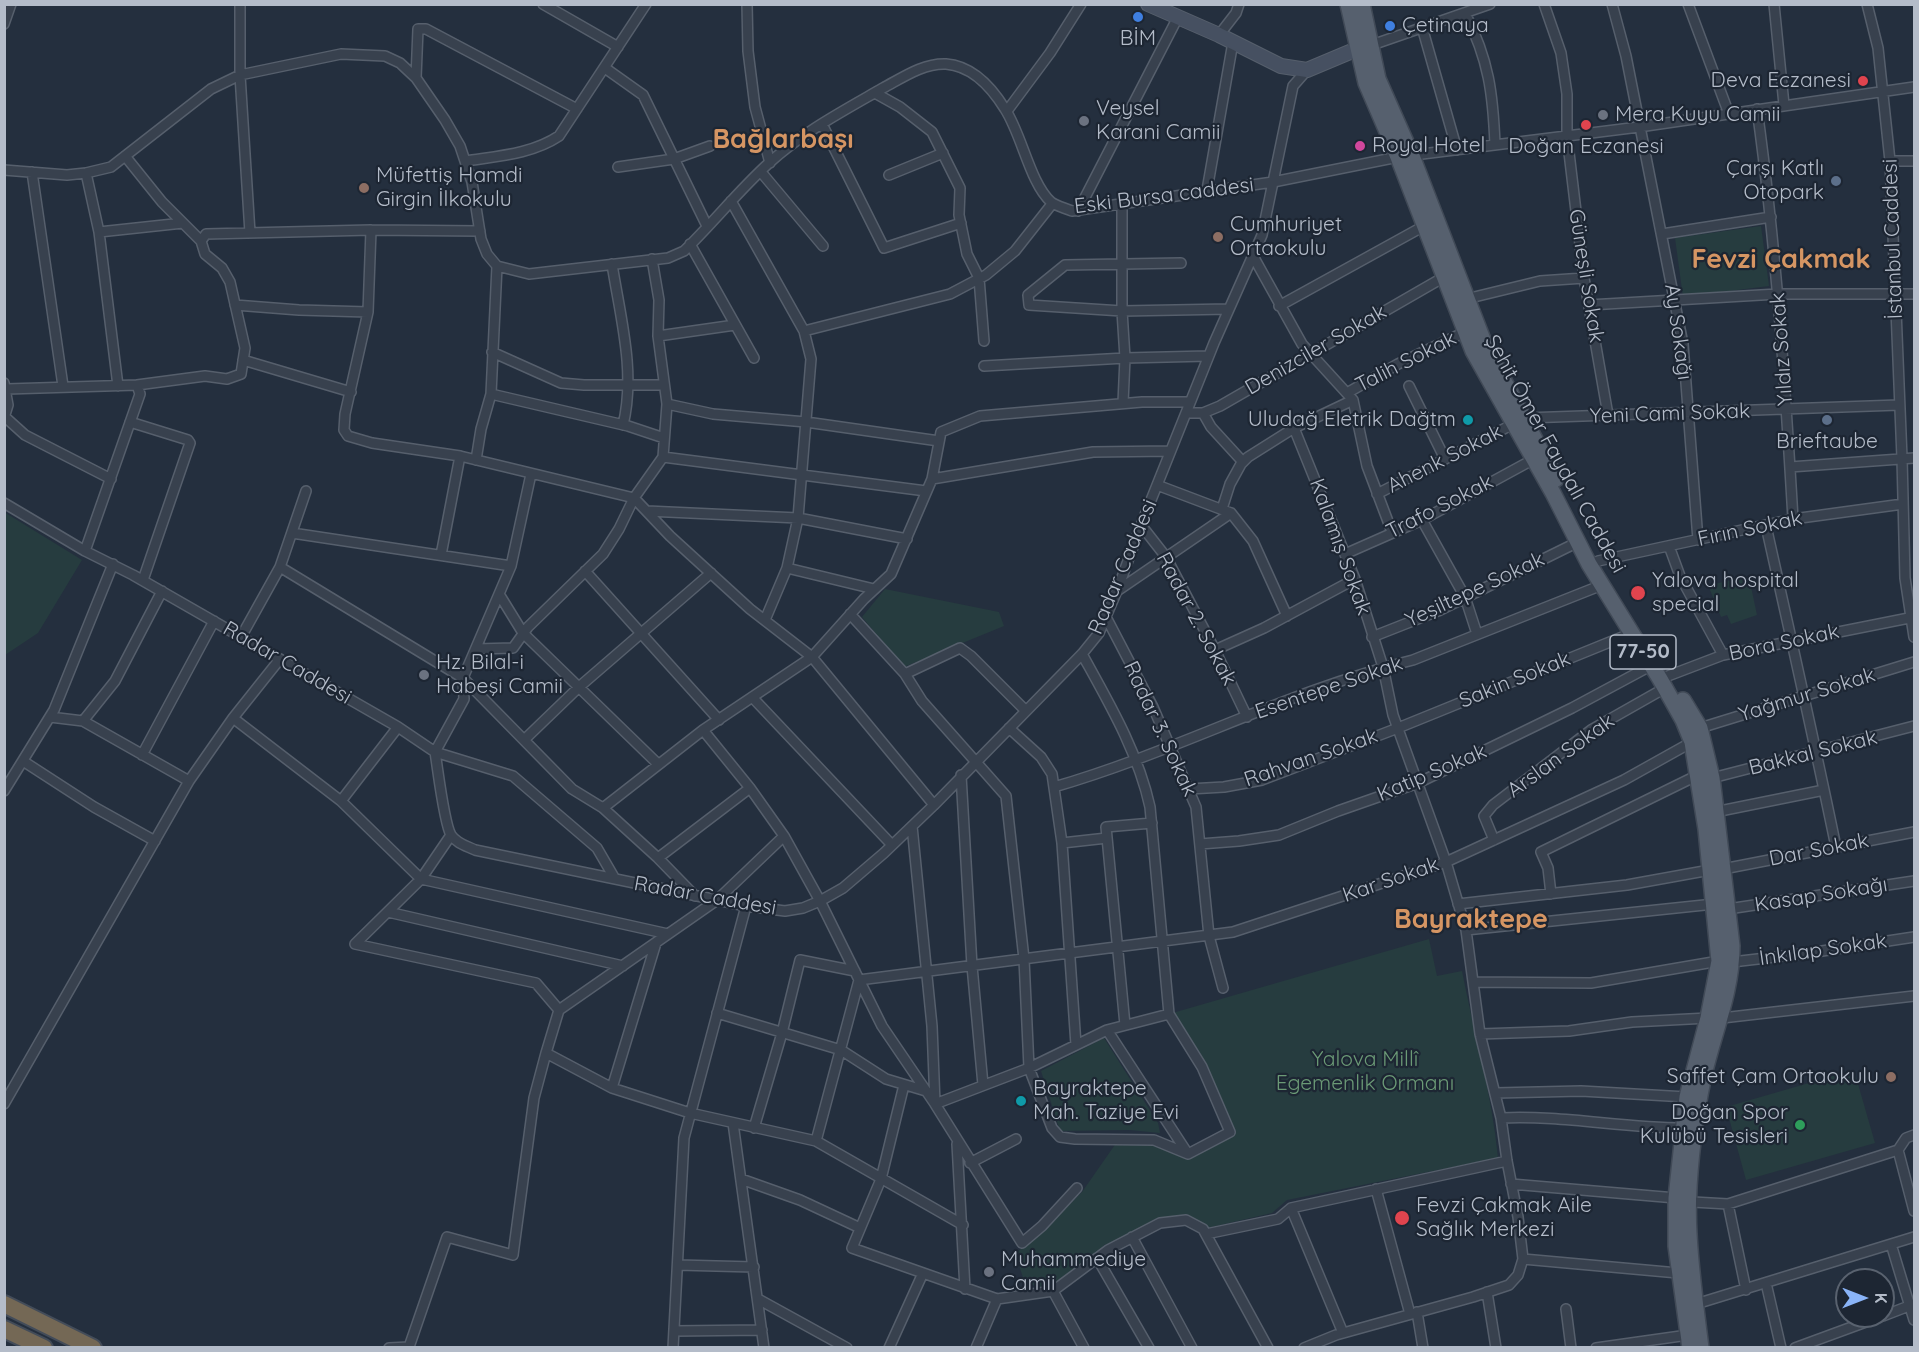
<!DOCTYPE html>
<html>
<head>
<meta charset="utf-8">
<style>
  body { margin:0 }
  #map { position:relative; width:1919px; height:1352px; overflow:hidden; background:#242f3e; font-family:Quicksand,sans-serif }
  canvas { display:block }
  .frame { position:absolute; inset:0; border:6px solid #b4bcc9; pointer-events:none }
  .north { position:absolute; left:1835px; top:1268px; width:60px; height:60px; box-sizing:border-box; background:#1d2633; border:2px solid #59626f; border-radius:50%; rotate:90deg; font-size:16px; font-weight:700; line-height:24px; text-align:center; color:#b4bcc9 }
  .north::after { content:''; display:block; margin:auto; width:21px; height:27px; background:#8ab4f8; clip-path:polygon(50% 0,100% 100%,50% 72%,0 100%) }
</style>
</head>
<body>
<div id="map">
<canvas width="1919" height="1352"></canvas>
<div class="frame"></div>
<div class="north">K</div>
</div>
<script>
const g = document.querySelector('canvas').getContext('2d');
g.lineJoin = 'round';
function fillPath(path, color) { g.fillStyle = color; g.fill(path, 'evenodd'); }
function strokePath(path, color, width, dash) { g.strokeStyle = color; g.lineWidth = width; g.lineCap = dash ? 'butt' : 'round'; g.setLineDash(dash || []); g.stroke(path); }
function write(font, color, halo, rows, align = 'center') {
  g.font = font + ' Quicksand,sans-serif'; g.lineWidth = 4.5; g.setLineDash([]); g.textBaseline = 'middle'; g.strokeStyle = halo; g.fillStyle = color; for (const [text, x, y, turn = 0] of rows) {
    g.save(); g.translate(x, y); g.rotate((+turn || 0) * Math.PI / 180); g.textAlign = isNaN(turn) ? turn : align; if (halo) g.strokeText(text, 0, 0); g.fillText(text, 0, 0); g.restore();
  }
}
fillPath(new Path2D(`
  M1761 226 1769 286 1683 297 1675 238Z
  M4 512 82 560 38 633 5 655Z
  M1749 577 1757 615 1731 624 1727 615 1721 617 1708 585Z
  M885 589 999 612 1004 626 904 667 862 617Z
  M1429 939 1437 976 1462 971C1474 1033 1492 1094 1498 1158L1287 1200 1272 1213 1203 1229 1186 1220 1160 1223 1132 1237 1104 1245 1097 1258 1053 1291 1025 1283 1015 1254 1051 1223 1082 1192 1119 1139 1154 1140 1188 1153 1230 1132 1202 1067 1169 1014Z
  M1104 1038 1158 1123 1160 1133 1130 1130 1060 1131 1041 1071Z
  M1854 1070 1875 1143 1746 1180 1726 1107Z`), '#263c3f');
const street = new Path2D(`
  M240 4V75L250 233
  M543 4 618 47
  M747 4 748 51 755 107 770 163
  M1544 4 1561 53 1567 94V136L1584 278 1608 415
  M1612 4 1626 56 1683 344 1698 540
  M1688 4 1729 114
  M1774 4 1784 105
  M1867 4 1878 48 1890 161 1902 458 1905 578 1914 637
  M1465 13C1489 60 1493 94 1495 145
  M4 24 11 4
  M1422 27 1457 150
  M1219 35 1236 13 1239 4
  M1369 46 1490 4
  M605 68 643 95 707 226
  M416 78 418 29H426L577 109
  M875 93 900 107 932 132 960 188 959 215 967 254 979 278 984 341
  M1757 109C1776 245 1785 382 1793 519
  M1007 111 1050 53 1081 4
  M822 124 884 248 961 223
  M125 156 162 202 201 241
  M466 161C498 156 532 154 559 136L646 4
  M1890 161H1914
  M618 167 674 159 710 146
  M4 170 67 175 86 173 111 167 211 89 240 75 341 54 385 56 400 63 416 78 445 120 460 146 472 182 481 239 487 254 497 266 529 274 668 258 684 251C713 223 739 190 769 163 803 132 843 111 883 88 902 78 923 63 946 64 973 66 992 88 1005 109 1022 135 1030 183 1051 202 1056 206 1065 208 1072 211L1273 182 1398 157 1639 127 1914 87
  M32 172 63 386
  M761 172 823 246
  M86 173 99 232 118 386
  M889 175 943 153
  M1207 190 1233 42
  M731 201 804 331 811 359 798 518 787 568 765 620
  M1122 203V311L1125 358 1123 403
  M1078 211 1178 17
  M371 230 368 312 345 414 344 430 348 436 372 443 460 456 634 498 670 536 750 609 812 657 934 805
  M99 232 183 223
  M1662 234 1771 217
  M690 244 754 358
  M1253 256 1302 344 1353 400 1367 466 1392 532
  M1181 263 1065 265 1028 295 1029 305 1122 311 1229 309
  M612 264C620 316 636 372 623 425
  M1466 299 1540 281 1584 278
  M235 305 299 310 368 312
  M1589 305 1778 294H1914
  M1279 306 1424 226
  M804 331 950 294 986 275 1015 251 1052 204
  M658 336 735 325
  M492 352 561 383 584 385H664
  M243 360 351 392
  M984 366 1125 358 1208 356
  M4 383 8 405 4 418
  M137 385 205 376 227 379 241 374 245 348 230 282 222 268 205 254 201 241 206 234 371 230 480 231
  M1409 386 1445 459
  M7 389 137 385 140 394 85 551
  M1347 393 1398 364 1465 332
  M491 394 628 426 664 438
  M667 404 713 414 806 422 939 441
  M1186 413H1203L1220 406 1444 277
  M1203 413 1211 427 1243 462
  M5 417 25 435 111 479
  M130 422 188 440 190 443 143 580
  M1294 428 1355 579 1383 667 1393 715 1446 862 1466 930 1480 1034 1501 1118 1507 1161 1518 1217 1523 1259 1518 1275 1509 1285 1473 1297 1336 1335 1304 1348
  M663 457 926 491
  M476 460 481 429 491 394 497 266
  M1790 467 1914 458
  M531 474 511 566 463 678 464 699 435 752 513 776 597 848 615 879
  M932 479 1093 452 1170 451
  M1157 485 1231 513 1253 541 1287 616
  M1377 494 1525 418 1899 405
  M4 503 85 551 133 575 398 727 435 752C438 770 444 823 451 835 457 844 467 846 475 850L746 906 785 911 803 908 820 901 843 888 884 853 934 805 1082 654 1099 633 1117 591 1141 525 1214 343 1262 235 1293 86 1307 70
  M1222 509 1230 484 1241 464 1248 457 1294 428 1353 400
  M647 511 798 518 907 539
  M1422 520 1465 597 1477 634
  M1141 525 1166 557 1215 650 1247 717
  M1766 526C1790 633 1814 740 1836 847
  M292 533 511 566
  M1669 546 1680 576 1723 655
  M1345 554 1422 520 1534 459
  M441 555 460 456
  M1598 561 1793 519 1903 504
  M280 567 463 678 572 789 603 808 658 858 695 896
  M787 568 874 589
  M585 571 719 720
  M1117 591 1231 513
  M499 594 523 633 658 764
  M850 614 905 674 922 701 1006 796 1024 959 1029 1068 1052 1128 1060 1137 1075 1139 1154 1140 1188 1154 1107 1030
  M1106 617 1153 707 1196 807 1209 936 1223 988
  M241 637 280 567 306 491
  M1372 637 1438 611 1578 542
  M476 649 513 648 528 627 603 554 619 529 634 498 663 457 667 404 658 336 659 300 652 259
  M1215 650 1264 628 1355 579
  M1082 654C1109 703 1138 752 1150 807L1169 1014 1202 1067 1230 1132 1188 1154
  M905 674 960 648 971 656 1026 711
  M1660 679 1723 655 1914 617
  M752 697 892 845
  M50 717 83 721 115 681 162 591
  M233 718 341 801 421 879 668 934
  M83 721 189 781
  M1009 728 1041 757 1052 774 1062 843 1076 1045
  M1700 728 1914 662
  M703 730 750 788 784 836 820 901 882 1026 935 1104 1022 1243 1042 1226 1077 1188
  M524 740 579 687 711 573
  M142 755 214 621
  M23 761 94 807 155 841
  M961 775 972 966 983 1085
  M1712 778 1914 726
  M1054 787C1176 752 1289 690 1413 660L1602 585
  M1189 789 1224 787 1262 780 1398 728 1632 633
  M4 791 54 710 113 564
  M341 801 398 727
  M603 808 703 730 812 657 864 599 891 574 932 479 941 432 980 416 1142 402H1190
  M1715 812 1824 790
  M912 826 932 1026 935 1104 1029 1068 1107 1030 1169 1014
  M451 835 421 879 355 944 536 983 559 1010
  M1494 840 1484 816 1493 805 1591 730 1665 688
  M1062 843 1107 838
  M1200 844 1239 841 1279 835 1338 811 1418 783 1572 708 1652 665
  M658 858 750 788
  M1723 869 1914 832
  M1551 894 1548 868 1541 852 1698 775
  M1458 904 1627 885 1710 870
  M1728 909 1914 881
  M388 912 623 966
  M1466 930 1714 904
  M1732 962 1809 953 1914 937
  M1474 982 1591 983 1719 961
  M717 1013 841 1050 886 1079 926 1091
  M1722 1018 1914 996
  M1125 1025 1106 827 1152 823
  M1480 1034 1569 1031 1632 1022 1708 1018
  M546 1053 612 1088 690 1113 816 1141 963 1225
  M904 1085 881 1179 852 1248 997 1299 1053 1291 1108 1250 1160 1223 1186 1220 1203 1229 1268 1348
  M612 1088 656 943
  M1496 1093 1581 1091 1687 1097
  M4 1104 189 781 233 718 280 659
  M1501 1118C1562 1115 1622 1128 1683 1128
  M733 1123 764 1348
  M754 1128 782 1033 800 960 855 971
  M816 1141 859 980 1233 932 1446 862 1624 780 1692 742
  M957 1144 965 1289
  M1898 1150 1914 1211
  M970 1163 1016 1139
  M741 1179 800 1200 860 1228
  M1511 1184 1676 1198
  M1376 1189 1410 1314
  M1689 1199 1693 1202 1728 1204 1898 1150 1906 1138 1914 1135
  M1728 1204 1746 1290
  M1291 1208 1343 1333
  M1206 1234 1278 1219 1291 1208 1507 1161
  M1132 1237 1192 1348
  M1891 1244 1914 1320
  M1097 1258 1149 1348
  M1523 1259 1678 1273
  M678 1265 754 1267
  M1766 1283 1781 1348
  M1053 1291 1084 1348
  M1487 1292 1496 1348
  M758 1299 847 1348
  M1696 1304 1914 1237
  M1566 1309 1571 1348
  M1417 1312 1423 1348
  M1883 1316 1914 1304
  M675 1331 762 1330
  M389 1348 409 1347 447 1237 513 1255 534 1098 546 1053 559 1010 717 900 784 836
  M673 1348 684 1138 746 906
  M889 1348 923 1273
  M976 1348 997 1299
  M1596 1348 1688 1335
  M1795 1348 1882 1316`);
const secondary = new Path2D(`
  M1148 4 1219 35 1281 66 1307 70 1357 49`);
const primary = new Path2D(`
  M1348 4 1366 83 1398 157 1473 351 1553 493 1589 564 1660 679 1683 720 1692 742 1706 829 1719 961 1708 1018 1687 1097 1676 1198V1246L1690 1348
  M1362 4 1378 79 1412 156 1485 345 1556 479
  M1683 700 1700 728 1712 778 1732 946C1732 991 1714 1032 1704 1075 1694 1121 1686 1187 1689 1234 1691 1272 1696 1310 1701 1348`);
const highway = new Path2D(`
  M4 1304 93 1348
  M4 1329 44 1348`);
strokePath(street, '#565f6c', 12);
strokePath(secondary, '#565f6c', 16);
strokePath(primary, '#414a57', 18);
strokePath(highway, '#434c59', 20);
strokePath(street, '#38414e', 9);
strokePath(secondary, '#465061', 14);
strokePath(primary, '#56606e', 15);
strokePath(highway, '#746855', 16);
for (const [x, y, r, color] of [
  [1138,17,6,"#3f7fe0"],
  [1390,26,6,"#3f7fe0"],
  [1863,81,6,"#e0444e"],
  [1603,115,6,"#6b7280"],
  [1084,121,6,"#6b7280"],
  [1586,125,6,"#e0444e"],
  [1360,146,6,"#d1479c"],
  [1836,181,6,"#5c6f8a"],
  [364,188,6,"#8d6e63"],
  [1218,237,6,"#8d6e63"],
  [1468,420,6,"#0f9aa8"],
  [1827,420,6,"#5c6f8a"],
  [1638,593,8,"#e0444e"],
  [424,675,6,"#6b7280"],
  [1891,1077,6,"#8d6e63"],
  [1021,1101,6,"#0f9aa8"],
  [1800,1125,6,"#2e9e5b"],
  [1402,1218,8,"#e0444e"],
  [989,1272,6,"#6b7280"]
]) { const dot = new Path2D(); dot.arc(x, y, r, 0, 2 * Math.PI); g.fillStyle = color; g.fill(dot); strokePath(dot, '#1d2633', 2); }
for (const [x, y, w] of [
  [1643,652,66]
]) { const box = new Path2D(); box.roundRect(x - w / 2, y - 17, w, 34, 4.5); g.fillStyle = '#1d2633'; g.fill(box); strokePath(box, '#b4bcc9', 1.5); }
write('bold 20px', '#b4bcc9', null, [
  ["77-50",1643,652]
]);
write('21px', '#b4bcc9', '#1d2633', [
  ["Çetinaya",1402,26],
  ["BİM",1138,39,"center"],
  ["Deva Eczanesi",1851,81,"right"],
  ["Veysel",1096,109],
  ["Karani Camii",1096,133],
  ["Mera Kuyu Camii",1615,115],
  ["Royal Hotel",1372,146],
  ["Doğan Eczanesi",1586,147,"center"],
  ["Çarşı Katlı",1824,169,"right"],
  ["Otopark",1824,193,"right"],
  ["Müfettiş Hamdi",376,176],
  ["Girgin İlkokulu",376,200],
  ["Cumhuriyet",1230,225],
  ["Ortaokulu",1230,249],
  ["Uludağ Eletrik Dağtm",1456,420,"right"],
  ["Brieftaube",1827,442,"center"],
  ["Yalova hospital",1652,581],
  ["special",1652,605],
  ["Hz. Bilal-i",436,663],
  ["Habeşi Camii",436,687],
  ["Saffet Çam Ortaokulu",1879,1077,"right"],
  ["Bayraktepe",1033,1089],
  ["Mah. Taziye Evi",1033,1113],
  ["Doğan Spor",1788,1113,"right"],
  ["Kulübü Tesisleri",1788,1137,"right"],
  ["Fevzi Çakmak Aile",1416,1206],
  ["Sağlık Merkezi",1416,1230],
  ["Muhammediye",1001,1260],
  ["Camii",1001,1284]
], 'left');
write('21px', '#b4bcc9', '#1d2633', [
  ["Eski Bursa caddesi",1164,196,-7],
  ["İstanbul Caddesi",1893,239,-92],
  ["Güneşli Sokak",1586,276,81],
  ["Ay Sokağı",1678,332,82],
  ["Yıldız Sokak",1782,349,-94],
  ["Denizciler Sokak",1316,350,-30],
  ["Talih Sokak",1406,362,-27],
  ["Yeni Cami Sokak",1670,414,-2],
  ["Şehit Ömer Faydalı Caddesi",1555,454,61],
  ["Ahenk Sokak",1445,459,-27],
  ["Trafo Sokak",1440,507,-27],
  ["Fırın Sokak",1750,529,-12],
  ["Kalamış Sokak",1340,547,70],
  ["Radar Caddesi",1123,567,-67],
  ["Yeşiltepe Sokak",1475,590,-25],
  ["Radar 2. Sokak",1196,619,62],
  ["Bora Sokak",1784,643,-12],
  ["Radar Caddesi",287,663,30],
  ["Sakin Sokak",1515,680,-22],
  ["Esentepe Sokak",1329,688,-19],
  ["Yağmur Sokak",1807,695,-17],
  ["Radar 3. Sokak",1160,729,65],
  ["Bakkal Sokak",1813,753,-14],
  ["Arslan Sokak",1561,756,-36],
  ["Rahvan Sokak",1311,758,-19],
  ["Katip Sokak",1432,773,-23],
  ["Dar Sokak",1819,850,-11],
  ["Kar Sokak",1391,880,-19],
  ["Kasap Sokağı",1821,895,-9],
  ["Radar Caddesi",705,896,10],
  ["İnkılap Sokak",1823,950,-8]
]);
write('21px', '#6b9a76', '#1d2633', [
  ["Yalova Millî",1365,1060],
  ["Egemenlik Ormanı",1365,1084]
]);
write('bold 27px', '#d59563', '#1d2633', [
  ["Bağlarbaşı",783,140],
  ["Fevzi Çakmak",1781,260],
  ["Bayraktepe",1471,920]
]);
</script>
</body>
</html>
